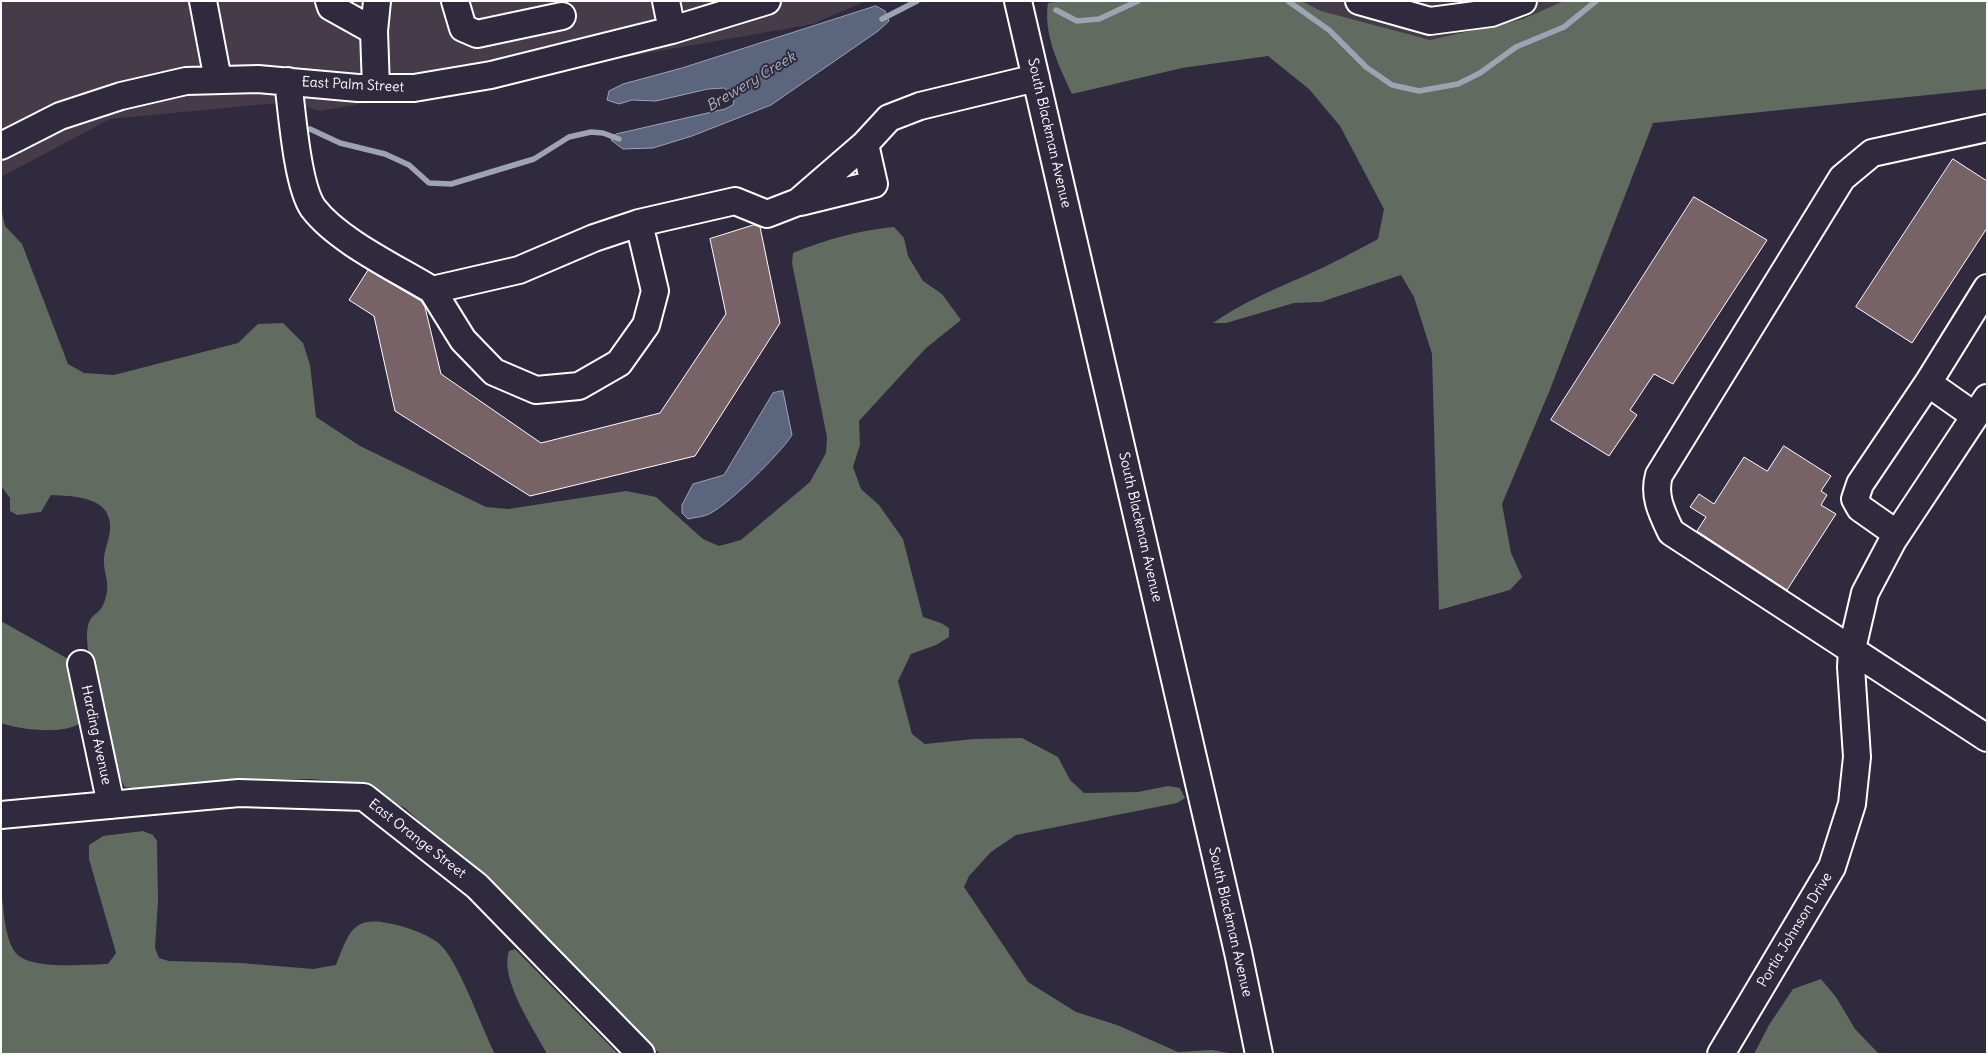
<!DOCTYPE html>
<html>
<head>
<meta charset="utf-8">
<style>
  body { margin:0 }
  #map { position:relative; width:1988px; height:1055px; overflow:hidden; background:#2f2a3d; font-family:Delius,sans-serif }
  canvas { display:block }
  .frame { position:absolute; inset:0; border:2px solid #fff; pointer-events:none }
</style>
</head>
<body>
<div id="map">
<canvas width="1988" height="1055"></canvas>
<div class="frame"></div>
</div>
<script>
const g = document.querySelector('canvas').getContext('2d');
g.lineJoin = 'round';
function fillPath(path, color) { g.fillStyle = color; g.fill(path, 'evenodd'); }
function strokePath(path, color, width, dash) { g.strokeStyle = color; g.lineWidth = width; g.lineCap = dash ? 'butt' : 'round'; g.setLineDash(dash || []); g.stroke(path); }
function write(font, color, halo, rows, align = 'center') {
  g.font = font + ' Delius,sans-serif'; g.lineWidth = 4; g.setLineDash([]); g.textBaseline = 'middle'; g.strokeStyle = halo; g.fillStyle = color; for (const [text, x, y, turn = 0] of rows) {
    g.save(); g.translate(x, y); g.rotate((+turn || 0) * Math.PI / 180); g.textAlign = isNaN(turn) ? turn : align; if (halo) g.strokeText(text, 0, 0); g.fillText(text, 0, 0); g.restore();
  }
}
fillPath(new Path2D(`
  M1 1H866L813 24 320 111 288 102 110 119 1 177Z
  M1278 1H1616L1435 59Z`), '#453b49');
fillPath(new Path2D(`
  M1062 1H1301L1321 11 1430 40 1523 19 1564 1H1987V89L1653 123 1549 392 1502 504 1511 553 1522 577 1510 590 1439 610 1432 354 1414 297 1401 275 1321 302 1294 303 1226 323H1213C1243 302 1275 289 1309 274 1332 264 1355 251 1378 239L1384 209 1340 126 1309 89 1268 56 1182 68 1072 94C1059 66 1043 34 1048 3Z
  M1 208 5 226 22 244 68 364 84 373 114 375 238 343 258 324 283 323 303 343 310 365 316 417 360 446 486 507 508 509 626 491 656 497 703 539 719 546 741 540 810 482 826 453 827 437 792 263 793 253C824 240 860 230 894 227L904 238 908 256 923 281 942 294 961 320 926 348 859 421 860 445 853 467 861 489 879 505 903 539 923 617 941 623 949 628V637L936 645 911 654 898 681 912 734 925 744 974 739 1022 738 1058 757 1070 780 1084 793 1138 792 1168 786 1180 788 1185 798 1177 803 1016 835 991 852 969 876 964 887 1028 982 1076 1012 1117 1025 1178 1052 1212 1050 1234 1054H660L592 982 405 808 343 782 311 779H267L146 790 125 787C112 766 86 659 87 635 88 611 98 618 104 603 112 582 103 576 104 558 105 547 111 536 110 524 108 496 72 496 51 495L41 512 17 515 10 511V498L1 486Z
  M1 621 70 660 84 720C69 736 21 730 1 723Z
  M143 831 153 835 157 841 158 901 155 948 159 958 169 961 241 963 313 969 336 965C348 936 351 916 387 923 404 926 423 932 437 942 457 955 482 1029 495 1054H1V889C4 908 4 937 15 952 29 971 87 964 108 964L116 953 89 859V845L103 836Z
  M515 949 618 1054H547C534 1029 499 979 509 951Z
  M1821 979 1836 997 1855 1029 1879 1054H1754L1769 1025 1793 989Z`), '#626b5f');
const water = new Path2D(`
  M876 6 885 11 889 21 878 31 771 105 692 136 653 148 623 149 611 140 616 134 725 109 733 105 734 100 730 92 724 88 708 89 656 101 632 100 619 104 607 100 609 91 623 84 682 68Z
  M783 391 792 435C780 454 731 502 711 513 704 517 696 517 688 519L682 513V505L693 484 724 475 773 393Z`);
fillPath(water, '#5b667e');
strokePath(water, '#9da3b2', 1);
strokePath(new Path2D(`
  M1288 1 1329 30 1366 67 1392 85 1419 91 1458 84 1480 73 1516 47 1564 27 1596 1
  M1056 10 1077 21 1099 19 1138 1
  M882 19 917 1
  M310 129 340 143 385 154 409 165 429 183 451 184 534 159 569 137 591 132 603 133 619 139`), '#9da3b2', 5.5);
const building = new Path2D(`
  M1953 159 1987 181V228L1912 343 1856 307Z
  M1694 197 1767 240 1673 384 1654 374 1630 410 1637 415 1609 456 1551 420Z
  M754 225 760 227 780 323 695 456 530 496 395 411 374 316 349 300 368 270 421 301 425 307 441 374 541 443 660 413 726 314 710 239Z
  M1784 446 1831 476 1821 491 1827 495 1821 505 1836 514 1787 590 1697 531 1706 517 1690 507 1699 494 1714 504 1744 457 1767 471Z`);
fillPath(building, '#776265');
strokePath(building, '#fff', 1);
const minor = new Path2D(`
  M203 1 218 80
  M329 1 331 7 374 31 376 88
  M455 1 463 28 477 34 562 16
  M666 1 672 30
  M1018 1 1238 952 1259 1054
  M1359 1 1430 21 1491 13 1523 1
  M374 31 377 1
  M288 81C292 111 297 185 313 208 338 241 396 268 432 290L519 270 594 238 639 223 735 201 767 214 798 202 865 144 889 118 920 106 1036 78
  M1987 128 1872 153 1842 178 1659 475C1653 496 1662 513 1671 532L1987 738
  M1 146 60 116 121 96 186 81 258 79 358 88H414L491 75 672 30 767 1
  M801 202 874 184 865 144
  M432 290 463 340 494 372 536 390 579 386 619 363 646 325 655 291 639 223
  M1975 416 1928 383 1987 288
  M1897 534 1860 508 1855 499 1860 484 1928 383
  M81 664 111 805
  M1 815 239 793 364 797 477 886 641 1054
  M1721 1054 1832 867 1852 804 1857 757 1851 667 1852 649 1865 593 1893 540 1987 398`);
strokePath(minor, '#fff', 30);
strokePath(minor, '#2f2a3d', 26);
write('14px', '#fff', '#2f2a3d', [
  ["East Palm Street",353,85,3],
  ["South Blackman Avenue",1049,133,77],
  ["South Blackman Avenue",1140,527,77],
  ["Harding Avenue",96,735,78],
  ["East Orange Street",417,839,38],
  ["South Blackman Avenue",1230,922,77],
  ["Portia Johnson Drive",1795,930,-59]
]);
write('italic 15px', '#adb2be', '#2f2a3d', [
  ["Brewery Creek",751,82,-31]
]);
</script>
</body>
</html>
